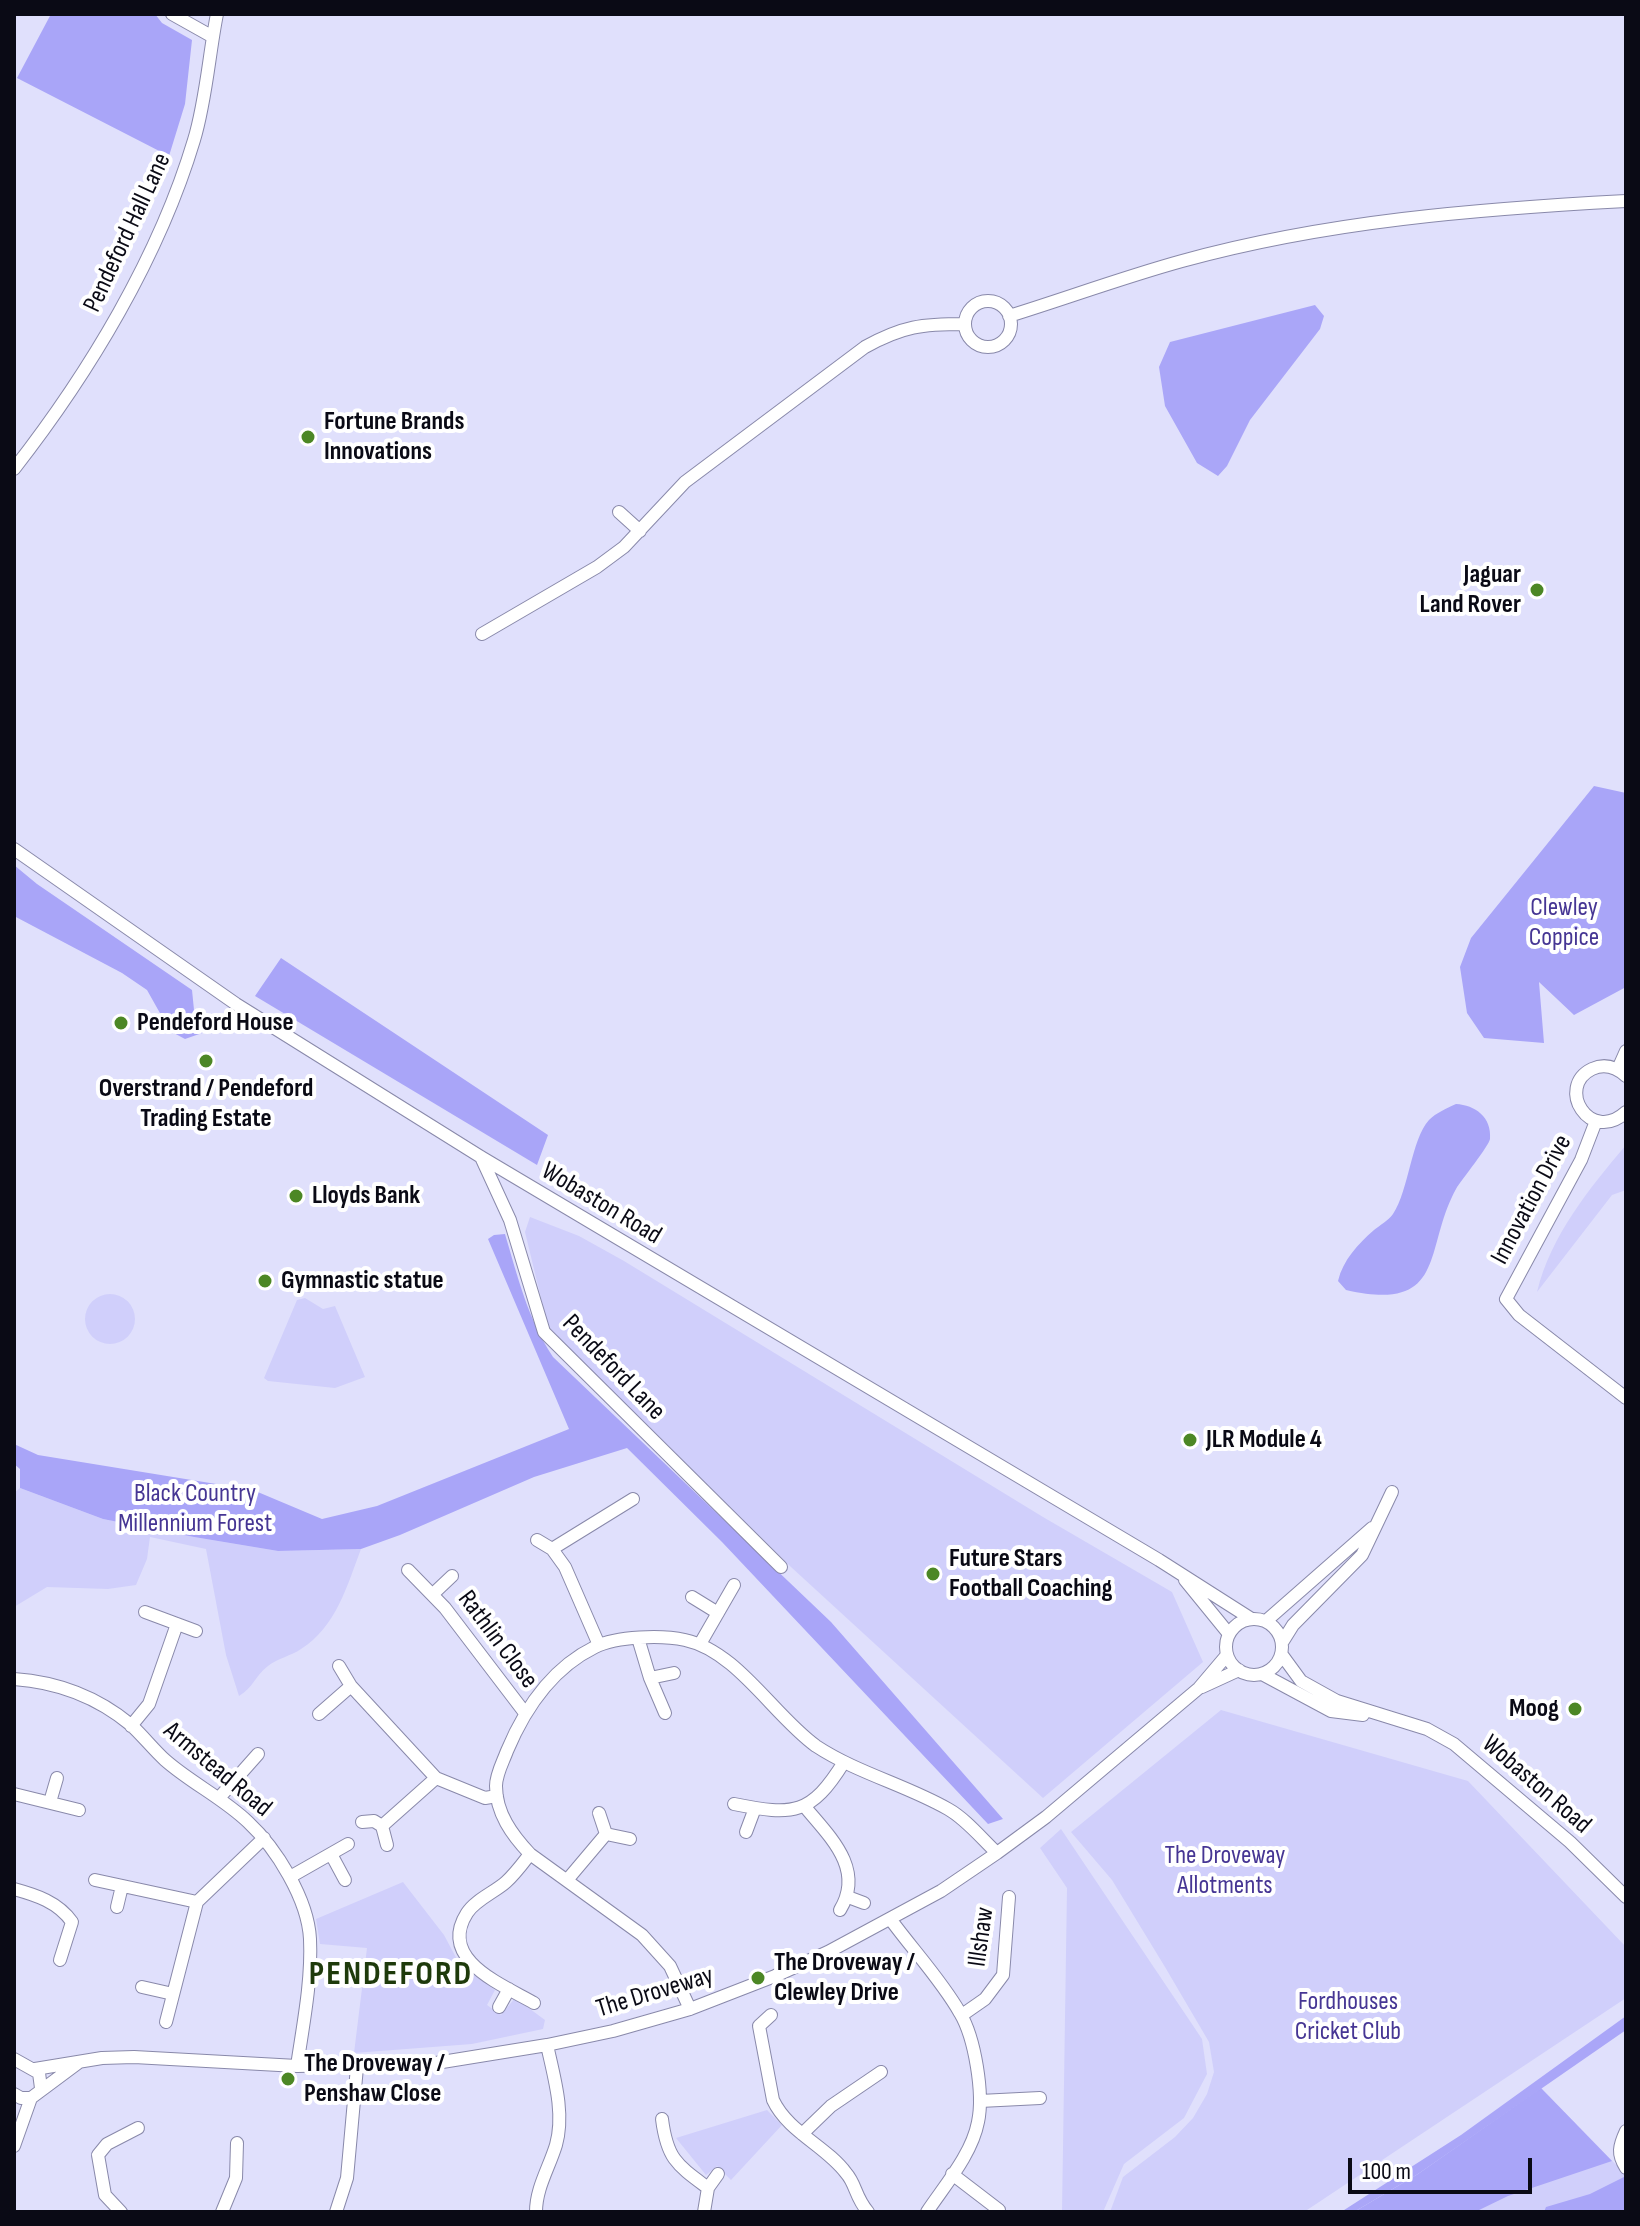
<!DOCTYPE html>
<style>
body{margin:0}
#map{position:relative;width:1640px;height:2226px;overflow:hidden;background:#e0e0fc;font-family:"Sofia Sans Condensed",sans-serif}
canvas{display:block}
.frame{position:absolute;inset:0;border:16px solid #0a0a15;pointer-events:none}
.scale{position:absolute;left:1348px;top:2158px;width:184px;height:36px;box-sizing:border-box;border:4px solid #0a0a15;border-top:0;padding-left:10px;font-size:24px;line-height:28px;white-space:nowrap;color:#0a0a15;-webkit-text-stroke:6px #fff;paint-order:stroke}
</style>
<div id="map">
<canvas width="1640" height="2226"></canvas>
<div class="frame"></div>
<div class="scale">100 m</div>
</div>
<script>
const ctx = document.querySelector('canvas').getContext('2d');
ctx.lineJoin = 'round';
function fillPath(path, color) { ctx.fillStyle = color; ctx.fill(path, 'evenodd'); }
function stroke(path, color, width, dash) { ctx.strokeStyle = color; ctx.lineWidth = width; ctx.lineCap = dash ? 'butt' : 'round'; ctx.setLineDash(dash || []); ctx.stroke(path); }
function write(font, color, halo, rows, align = 'center') {
  ctx.font = font + ' "Sofia Sans Condensed",sans-serif'; ctx.lineWidth = 8; ctx.setLineDash([]); ctx.textBaseline = 'middle'; ctx.strokeStyle = halo; ctx.fillStyle = color; for (const [text, x, y, turn = 0] of rows) {
    ctx.save(); ctx.translate(x, y); ctx.rotate((+turn || 0) * Math.PI / 180); ctx.textAlign = isNaN(turn) ? turn : align; if (halo) ctx.strokeText(text, 0, 0); ctx.fillText(text, 0, 0); ctx.restore();
  }
}
fillPath(new Path2D(`
 M 1626,1145 L 1626,1190 L 1612,1195 L 1537,1292 C 1551,1235 1589,1189 1626,1145 Z
 M 530,1217 L 579,1236 L 624,1261 L 1043,1517 L 1172,1592 L 1203,1662 L 1043,1798 L 791,1567 L 548,1327 L 525,1232 Z
 M85 1319a25 25 0 1 1 50 0a25 25 0 1 1-50 0Z
 M 305,1298 L 323,1309 L 335,1306 L 365,1377 L 335,1388 L 268,1381 L 264,1378 L 297,1300 Z
 M 20,1488 L 103,1519 L 194,1537 L 278,1551 L 361,1549 C 347,1586 336,1627 301,1649 C 291,1656 278,1658 268,1666 C 255,1676 253,1688 239,1696 L 226,1655 L 206,1549 L 150,1537 L 147,1559 L 136,1585 L 108,1589 L 47,1587 L 14,1607 L 14,1493 Z
 M 1221,1710 L 1468,1781 L 1626,1947 L 1626,1998 L 1304,2212 L 1110,2212 L 1123,2177 L 1175,2137 L 1193,2118 L 1207,2094 L 1214,2072 L 1209,2042 L 1165,1967 L 1112,1880 L 1071,1832 Z
 M 1061,1829 L 1202,2039 L 1207,2074 L 1184,2118 L 1124,2164 L 1103,2212 L 1062,2212 L 1067,1888 L 1040,1848 Z
 M 403,1882 L 444,1935 L 460,1965 L 495,1990 L 487,2005 L 501,2015 L 515,1998 L 545,2020 L 543,2029 L 472,2044 L 354,2053 L 367,1948 L 320,1944 L 316,1919 Z
 M 1541,2088 L 1626,2175 L 1626,2212 L 1354,2212 L 1418,2174 Z
 M 767,2110 L 782,2125 L 731,2180 L 717,2166 L 706,2175 L 676,2138 Z`), '#d0cffb');
fillPath(new Path2D(`
 M 51,14 L 155,14 L 162,23 L 192,40 L 185,104 L 169,156 L 17,78 Z
 M 1594,786 L 1626,793 L 1626,987 L 1574,1015 L 1539,982 L 1544,1043 L 1484,1038 L 1467,1013 L 1460,967 L 1471,938 Z
 M 14,865 L 37,884 L 192,990 L 194,1010 L 203,1016 L 207,1023 L 205,1032 L 185,1039 L 170,1031 L 147,990 L 122,973 L 14,916 Z
 M 281,958 L 548,1135 L 537,1165 L 255,996 Z
 M 505,1234 C 518,1278 528,1319 553,1357 L 831,1622 L 1003,1819 L 988,1824 L 722,1542 L 627,1448 L 534,1477 L 400,1535 L 361,1549 L 278,1551 L 194,1537 L 103,1519 L 20,1488 L 20,1469 L 14,1464 L 14,1444 L 38,1455 L 253,1490 L 322,1519 L 377,1506 L 569,1429 L 488,1239 L 494,1235 Z
 M 1541,2088 L 1612,2161 L 1508,2196 L 1475,2212 L 1354,2212 L 1418,2174 Z
 M 1626,2176 L 1626,2212 L 1544,2212 L 1546,2207 L 1590,2194 Z`), '#a9a5f8');
fillPath(new Path2D(`
 M 1315,305 L 1324,316 L 1320,329 L 1250,420 L 1227,466 L 1218,476 L 1197,463 L 1165,406 L 1159,367 L 1170,342 Z
 M 1456,1104 C 1475,1105 1492,1117 1490,1139 C 1489,1146 1462,1179 1456,1189 C 1423,1249 1448,1313 1346,1290 L 1338,1281 C 1343,1260 1358,1244 1374,1230 C 1380,1225 1388,1221 1393,1214 C 1409,1190 1411,1140 1429,1120 C 1436,1113 1447,1108 1456,1104 Z
 M 1626,2016 L 1626,2030 L 1418,2174 L 1354,2212 L 1341,2212 L 1461,2135 Z`), '#aaa6f8');
const minor = new Path2D(`
 M 172,14 L 213,37
 M965 324a23 23 0 1 1 46 0a23 23 0 1 1-46 0Z
 M 1009,316 C 1067,298 1124,277 1182,261 C 1327,221 1477,209 1626,201
 M 14,469 C 89,373 159,257 194,140 C 206,101 209,54 217,14
 M 619,512 L 640,531
 M 482,634 L 597,567 L 624,547 L 685,482 L 865,347 C 903,326 922,324 965,324
 M 14,849 L 236,1004 L 481,1157 L 1159,1560 L 1250,1618
 M 1618,1069 L 1626,1051
 M 1626,1076 C 1616,1067 1605,1063 1592,1069 C 1555,1087 1590,1145 1626,1112
 M 1596,1121 L 1581,1160 L 1506,1299 L 1519,1315 L 1626,1398
 M 481,1157 L 510,1220 L 544,1332 L 781,1567
 M 537,1540 L 552,1549
 M 408,1570 L 445,1608 L 525,1713
 M 1185,1580 L 1229,1634
 M 433,1594 L 452,1576
 M 692,1597 L 718,1613
 M 145,1612 L 196,1631
 M1226 1647a28 28 0 1 1 56 0a28 28 0 1 1-56 0Z
 M 1266,1621 L 1372,1528
 M 638,1638 L 650,1678 L 665,1713
 M 1283,1641 L 1293,1625 L 1362,1555 L 1392,1492
 M 700,1644 L 734,1585
 M 599,1645 L 565,1567 L 552,1549 L 633,1499
 M 1282,1655 L 1301,1681 L 1337,1701 L 1427,1729 L 1454,1744 L 1570,1842 L 1626,1897
 M 339,1666 L 351,1686 L 436,1778 L 485,1798 L 497,1796
 M 1262,1674 L 1331,1711 L 1363,1715
 M 650,1678 L 674,1673
 M 14,1679 C 58,1682 96,1696 131,1725 C 143,1736 153,1749 165,1760 C 191,1783 223,1798 248,1822 C 276,1848 308,1899 310,1939 C 312,1981 303,2025 297,2066
 M 1202,1687 L 1239,1670
 M 319,1714 L 351,1686
 M 131,1726 L 149,1704 L 177,1624
 M 14,1794 L 79,1810
 M 219,1798 L 258,1754
 M 50,1802 L 57,1778
 M 734,1804 C 794,1816 811,1815 844,1762
 M 805,1807 C 830,1837 865,1869 840,1910
 M 599,1813 L 606,1834 L 630,1839
 M 362,1822 L 374,1821 L 382,1826 L 387,1845
 M 382,1826 L 436,1778
 M 746,1832 L 755,1808
 M 331,1854 L 345,1880
 M 530,1854 C 523,1863 515,1874 506,1882 C 495,1892 475,1900 467,1913 C 437,1960 503,1985 534,2003
 M 290,1877 L 348,1844
 M 568,1879 L 606,1834
 M 95,1880 L 197,1902
 M 14,1889 C 36,1895 58,1902 72,1922 L 60,1960
 M 848,1897 L 864,1903
 M 117,1907 L 122,1886
 M 891,1920 C 913,1950 942,1981 960,2013 C 975,2038 984,2094 978,2122 C 972,2154 945,2185 927,2212
 M 142,1987 L 173,1994
 M 499,2007 L 509,1989
 M 690,2009 L 670,1966 L 642,1935 L 530,1854 C 512,1835 496,1813 496,1786 C 496,1774 503,1762 507,1751 C 525,1708 552,1668 595,1647 C 617,1636 662,1635 685,1640 C 737,1651 774,1716 816,1746 C 857,1773 906,1785 948,1809 C 966,1819 982,1839 997,1853
 M 771,2015 L 759,2026 L 773,2100 C 788,2132 826,2146 846,2173 C 856,2184 855,2197 868,2212
 M 962,2015 L 985,1999 L 1003,1975 L 1009,1897
 M 166,2022 L 197,1902 L 264,1838
 M 14,2059 L 39,2073 L 41,2088
 M 35,2069 L 102,2058 L 134,2057 L 297,2066 L 436,2063 L 547,2045 L 613,2031 L 690,2009 L 775,1976 L 828,1952 L 941,1891 L 997,1853 L 1046,1817 L 1199,1688 L 1227,1655
 M 14,2094 L 21,2098 L 31,2098 L 78,2063
 M 980,2101 L 1040,2098
 M 662,2119 C 667,2159 677,2165 708,2188 L 704,2212
 M 1626,2131 C 1619,2146 1617,2154 1626,2168
 M 802,2134 L 831,2106 L 881,2072
 M 14,2146 L 31,2098
 M 952,2174 L 999,2210
 M 708,2188 L 718,2174
 M 121,2212 L 105,2195 L 98,2155 L 107,2144 L 138,2128
 M 222,2212 L 236,2178 L 237,2143
 M 336,2212 L 347,2178 L 357,2067
 M 536,2212 C 536,2188 549,2168 556,2145 C 565,2113 554,2077 547,2045`);
stroke(minor, '#8989aa', 14);
stroke(minor, '#fff', 12);
for (const [x, y, r, color] of [
 [308,437,8,"#4c8725"],
 [1537,590,8,"#4c8725"],
 [121,1023,8,"#4c8725"],
 [206,1061,8,"#4c8725"],
 [296,1196,8,"#4c8725"],
 [265,1281,8,"#4c8725"],
 [1190,1440,8,"#4c8725"],
 [933,1574,8,"#4c8725"],
 [1575,1709,8,"#4c8725"],
 [758,1978,8,"#4c8725"],
 [288,2079,8,"#4c8725"]
]) { const dot = new Path2D(); dot.arc(x, y, r, 0, 2 * Math.PI); ctx.fillStyle = color; ctx.fill(dot); stroke(dot, '#fff', 3); }
write('26px', '#0a0a15', '#fff', [
 ["Pendeford Hall Lane",128,233,-65],
 ["Innovation Drive",1532,1200,-62],
 ["Wobaston Road",601,1204,31],
 ["Pendeford Lane",613,1368,46],
 ["Rathlin Close",497,1640,53],
 ["Armstead Road",217,1770,40],
 ["Wobaston Road",1536,1785,41],
 ["Illshaw",982,1937,-82],
 ["The Droveway",655,1993,-17]
]);
write('bold 26px', '#0a0a15', '#fff', [
 ["Fortune Brands",324,422],
 ["Innovations",324,452],
 ["Jaguar",1521,575,"right"],
 ["Land Rover",1521,605,"right"],
 ["Pendeford House",137,1023],
 ["Overstrand / Pendeford",206,1089,"center"],
 ["Trading Estate",206,1119,"center"],
 ["Lloyds Bank",312,1196],
 ["Gymnastic statue",281,1281],
 ["JLR Module 4",1206,1440],
 ["Future Stars",949,1559],
 ["Football Coaching",949,1589],
 ["Moog",1559,1709,"right"],
 ["The Droveway /",774,1963],
 ["Clewley Drive",774,1993],
 ["The Droveway /",304,2064],
 ["Penshaw Close",304,2094]
], 'left');
write('26px', '#463694', '#fff', [
 ["Clewley",1564,908],
 ["Coppice",1564,938],
 ["Black Country",195,1494],
 ["Millennium Forest",195,1524],
 ["The Droveway",1225,1856],
 ["Allotments",1225,1886],
 ["Fordhouses",1348,2002],
 ["Cricket Club",1348,2032]
]);
ctx.letterSpacing = '2px';
write('bold 34px', '#1e3a0b', '#fff', [
 ["PENDEFORD",391,1975]
]);
ctx.letterSpacing = '0px';
</script>
